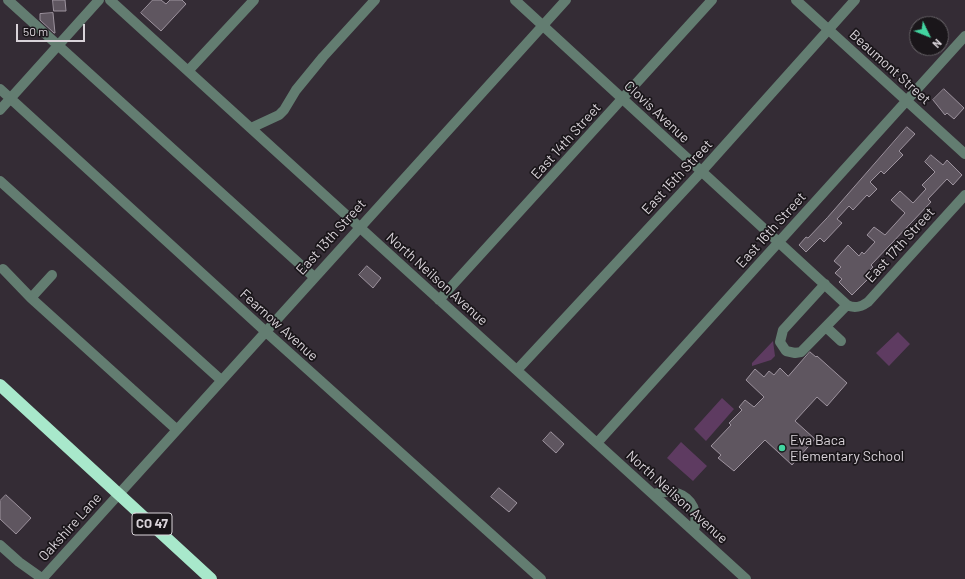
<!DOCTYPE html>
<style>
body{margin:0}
#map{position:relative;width:965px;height:579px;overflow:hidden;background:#342c35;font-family:Barlow,sans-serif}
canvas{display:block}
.north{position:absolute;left:909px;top:16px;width:40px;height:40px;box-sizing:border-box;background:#1a161a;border:1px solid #666266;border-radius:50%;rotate:133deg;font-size:11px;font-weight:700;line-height:16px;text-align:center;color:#d9d3d9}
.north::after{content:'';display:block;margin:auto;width:14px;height:18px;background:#42d4a0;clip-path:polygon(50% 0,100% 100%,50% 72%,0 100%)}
.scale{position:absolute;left:16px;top:24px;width:69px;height:18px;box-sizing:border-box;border:2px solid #d9d3d9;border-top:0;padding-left:5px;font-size:12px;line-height:14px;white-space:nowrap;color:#d9d3d9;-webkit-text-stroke:3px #1a161a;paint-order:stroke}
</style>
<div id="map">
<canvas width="965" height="579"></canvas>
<div class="north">N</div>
<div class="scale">50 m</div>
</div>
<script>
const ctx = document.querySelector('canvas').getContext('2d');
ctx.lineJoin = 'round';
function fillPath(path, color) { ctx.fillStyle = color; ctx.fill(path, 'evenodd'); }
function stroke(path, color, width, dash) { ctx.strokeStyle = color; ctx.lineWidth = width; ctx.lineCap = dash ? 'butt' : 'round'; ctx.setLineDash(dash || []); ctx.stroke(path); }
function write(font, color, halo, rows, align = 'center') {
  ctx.font = font + ' Barlow,sans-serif'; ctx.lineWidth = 3.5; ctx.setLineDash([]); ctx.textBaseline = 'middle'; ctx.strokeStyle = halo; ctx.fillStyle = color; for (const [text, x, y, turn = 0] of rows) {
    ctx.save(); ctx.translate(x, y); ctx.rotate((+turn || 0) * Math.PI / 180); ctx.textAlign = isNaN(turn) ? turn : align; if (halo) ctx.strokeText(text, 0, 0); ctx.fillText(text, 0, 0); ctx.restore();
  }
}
fillPath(new Path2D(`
 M 898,332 L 910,344 L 889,366 L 876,353 Z
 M 773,341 L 775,356 L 771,360 L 752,366 L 752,363 Z
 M 722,398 L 734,409 L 706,441 L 694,429 Z
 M 681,442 L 707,466 L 693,481 L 667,458 Z`), '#5e3b61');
const building = new Path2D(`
 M 53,0 L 65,0 L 66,11 L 54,11 Z
 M 153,0 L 161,0 L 166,4 L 170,0 L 182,0 L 186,4 L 161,31 L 141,13 Z
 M 53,13 L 55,33 L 54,33 L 40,20 L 40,14 Z
 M 944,89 L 964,108 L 954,119 L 947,113 L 945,115 L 933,100 Z
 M 907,127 L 915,134 L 899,151 L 903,155 L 884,174 L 881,171 L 870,182 L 877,189 L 869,197 L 867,195 L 853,210 L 849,206 L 837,219 L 842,223 L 824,242 L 820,238 L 806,252 L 799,245 L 806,237 L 808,238 L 827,218 Z
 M 931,155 L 943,165 L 947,160 L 962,175 L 953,185 L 947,179 L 928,199 L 931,202 L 871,265 L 873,267 L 868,272 L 872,275 L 852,295 L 839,282 L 842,279 L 835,273 L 841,267 L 834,261 L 848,245 L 859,256 L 862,252 L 864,254 L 875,242 L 867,235 L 874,227 L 885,235 L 905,213 L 891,200 L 900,191 L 913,203 L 926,189 L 922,185 L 935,172 L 925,162 Z
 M 367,266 L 381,278 L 373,288 L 359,275 Z
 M 810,352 L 816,357 L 817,356 L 847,383 L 827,406 L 817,397 L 795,421 L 815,439 L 792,465 L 765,440 L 734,471 L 718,458 L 721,455 L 711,446 L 731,425 L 729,423 L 742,410 L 739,407 L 745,400 L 754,407 L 764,397 L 746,380 L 755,369 L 764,377 L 769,371 L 774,375 L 780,368 L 788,376 Z
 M 551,432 L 564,444 L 556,453 L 543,441 Z
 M 499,488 L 517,503 L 509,512 L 491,497 Z
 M 6,495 L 31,518 L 16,534 L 0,519 L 0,501 Z`);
fillPath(building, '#5f5660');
stroke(building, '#9d939e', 1);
stroke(new Path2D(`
 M 8,0 L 314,277
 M 110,0 L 746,579
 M 515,0 L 847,305 C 855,309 861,307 868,302 L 965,195
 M 796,0 L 965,154
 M 188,71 L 254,0
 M 0,89 L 265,331 L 541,579
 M 0,110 L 99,0
 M 251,128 L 279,115 L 284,110 L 296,90 L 323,57 L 375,0
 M 0,181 L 221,380
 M 3,269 L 31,298 L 176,429
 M 825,284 L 783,330 L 780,342 L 786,351 L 795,353 L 801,352 L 847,305
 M 31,298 L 52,275
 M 439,300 L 712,0
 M 826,327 L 841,341
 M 517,370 L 701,172 L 855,0
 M 597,443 L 965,36
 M 653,494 C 681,487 701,500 694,531
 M 0,545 L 19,562 L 43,579
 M 42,579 L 566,0`), '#637d71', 10);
stroke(new Path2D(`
 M 0,385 L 211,579`), '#a8e8cb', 12);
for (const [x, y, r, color] of [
 [782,448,4,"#42d4a0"]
]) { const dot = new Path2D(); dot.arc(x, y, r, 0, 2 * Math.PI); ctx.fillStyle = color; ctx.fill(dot); stroke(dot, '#1a161a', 1.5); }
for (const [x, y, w] of [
 [152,524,40]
]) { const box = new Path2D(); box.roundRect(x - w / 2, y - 11, w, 22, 3); ctx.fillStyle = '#1a161a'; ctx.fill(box); stroke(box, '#d9d3d9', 1); }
write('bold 13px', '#d9d3d9', null, [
 ["CO 47",152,524]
]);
write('14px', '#d9d3d9', '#1a161a', [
 ["Beaumont Street",890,67,42],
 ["Clovis Avenue",657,112,43],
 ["East 14th Street",566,141,-48],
 ["East 15th Street",677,177,-47],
 ["East 16th Street",771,230,-48],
 ["East 13th Street",331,237,-48],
 ["East 17th Street",900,245,-48],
 ["North Neilson Avenue",437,279,42],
 ["Fearnow Avenue",279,325,42],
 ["North Neilson Avenue",677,497,42],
 ["Oakshire Lane",70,527,-48]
]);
write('14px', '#d9d3d9', '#1a161a', [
 ["Eva Baca",790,440],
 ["Elementary School",790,456]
], 'left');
</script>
